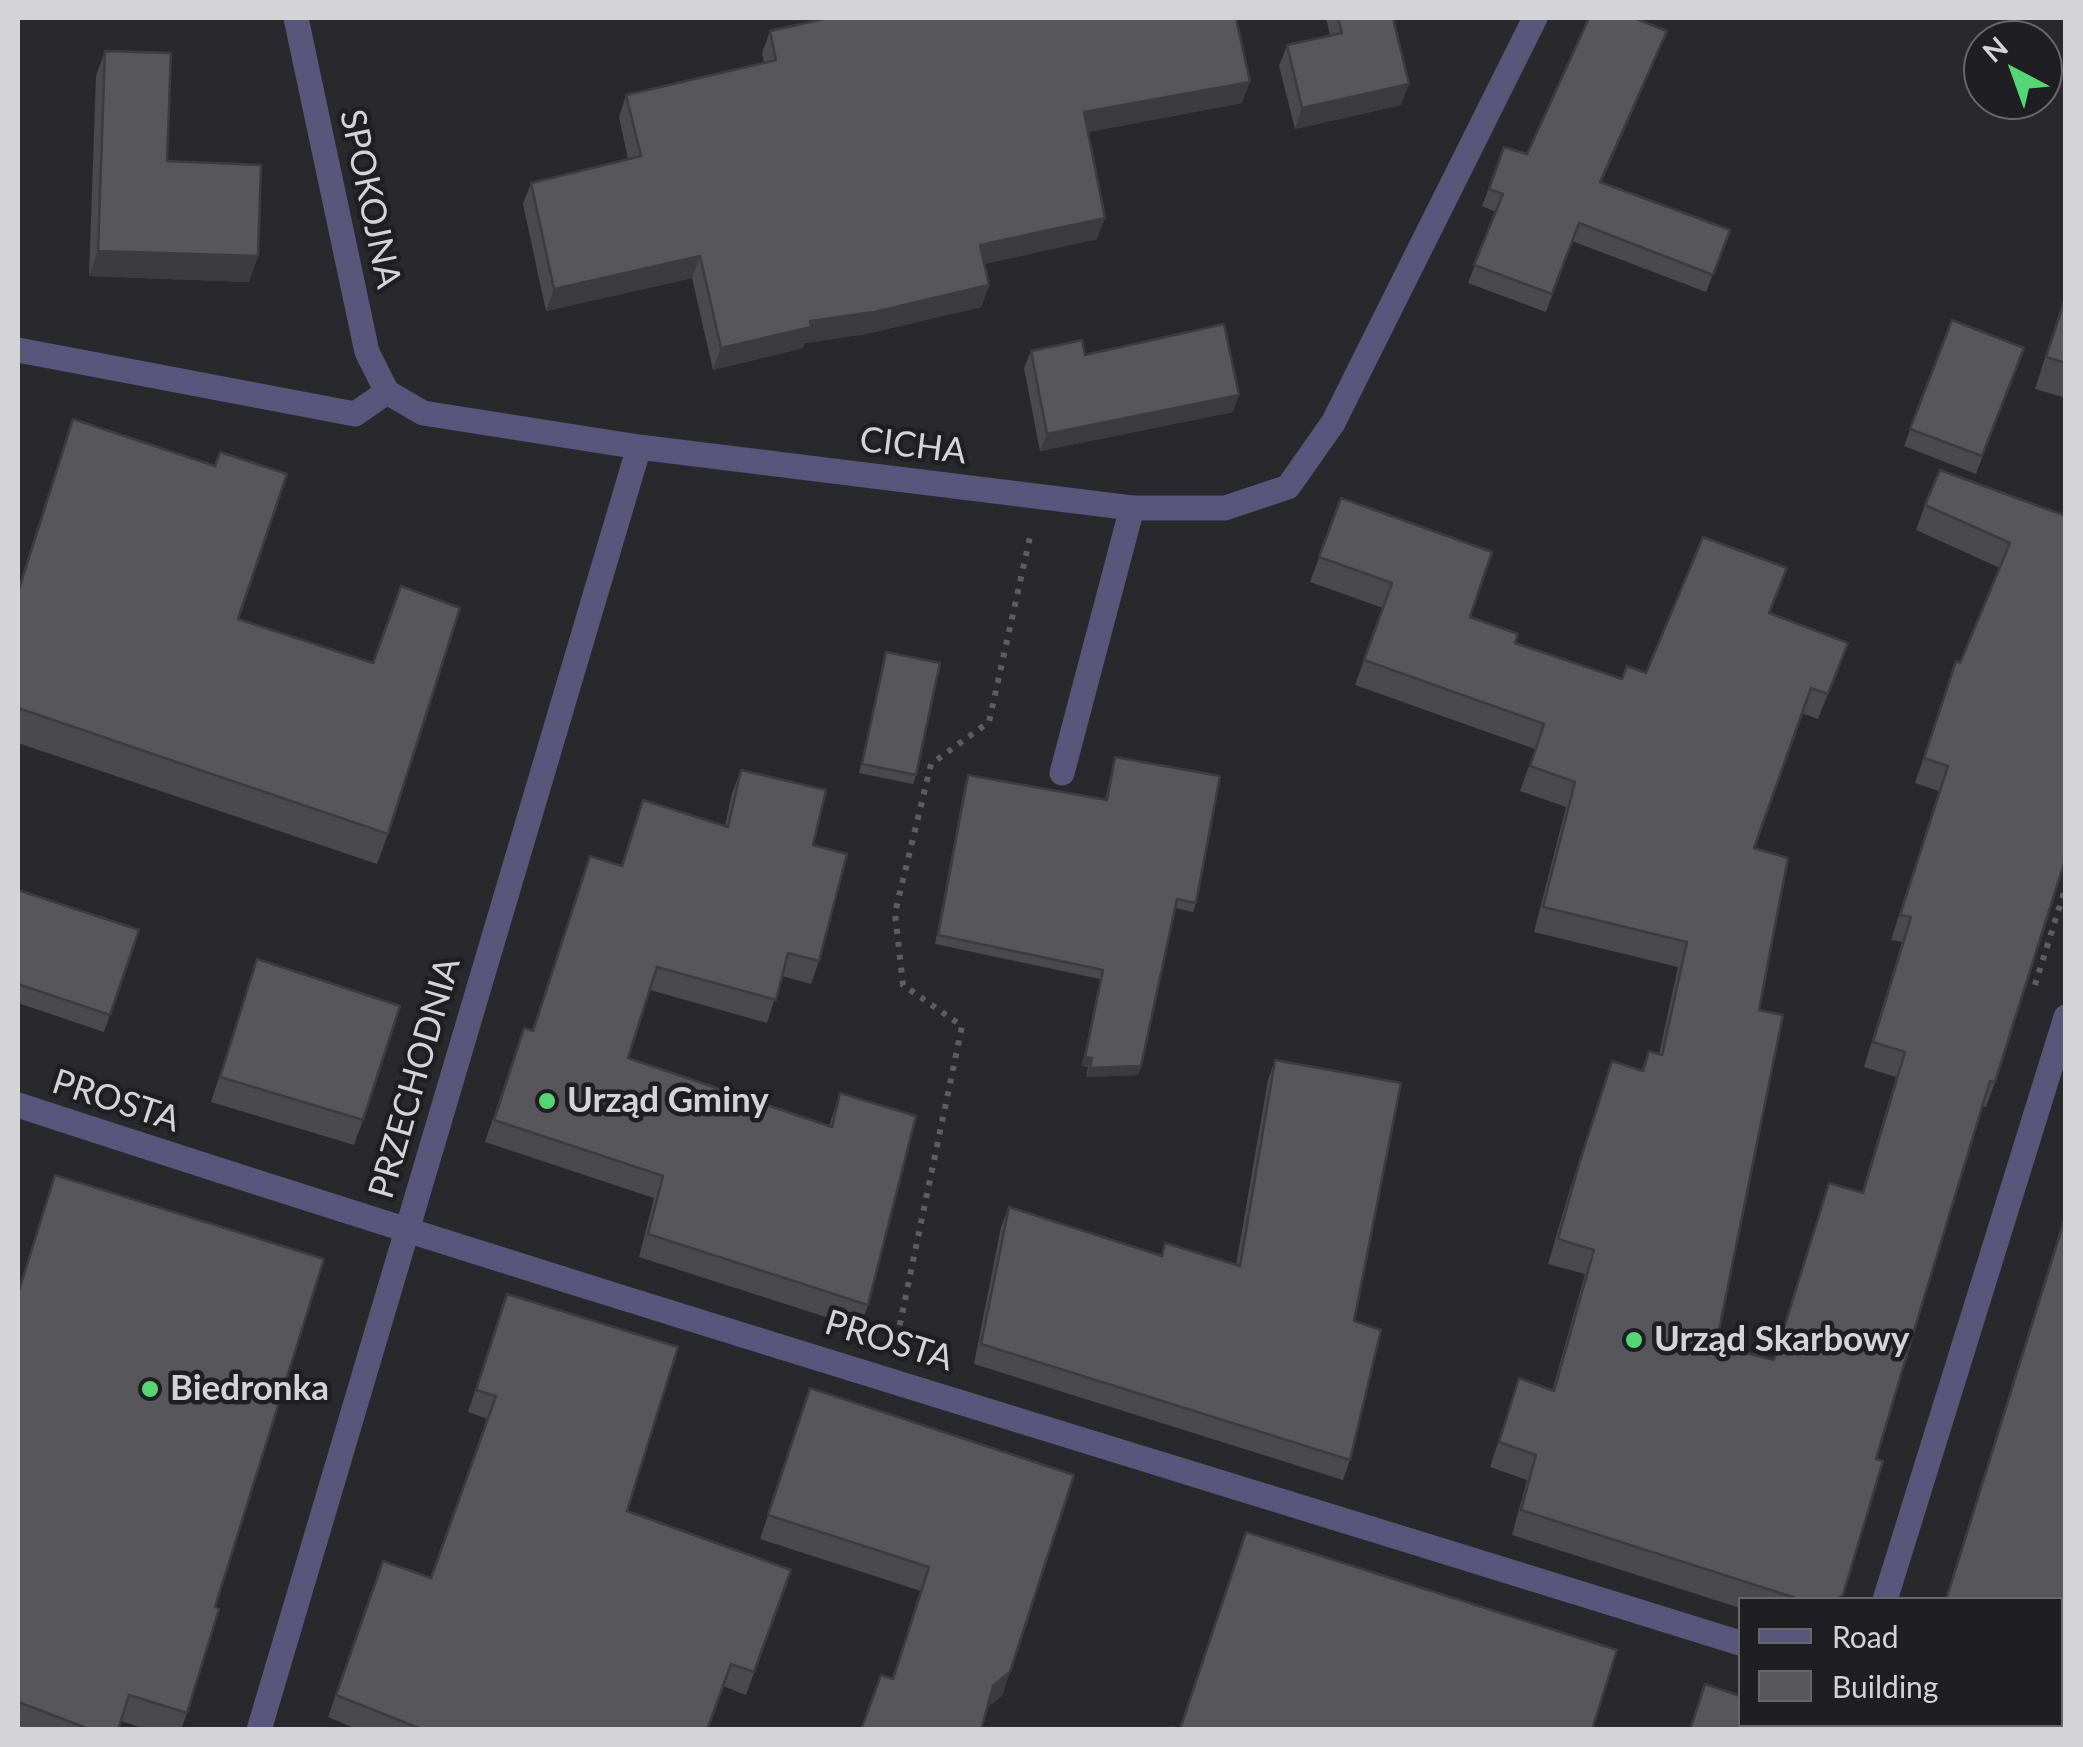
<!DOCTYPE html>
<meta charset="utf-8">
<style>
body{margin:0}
#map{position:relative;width:2083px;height:1747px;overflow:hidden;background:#29292d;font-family:Lato,sans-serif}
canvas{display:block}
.frame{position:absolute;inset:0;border:20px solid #d4d4d6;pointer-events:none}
.legend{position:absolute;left:1738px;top:1597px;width:325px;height:130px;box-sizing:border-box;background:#1f1f23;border:2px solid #67676b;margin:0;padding:12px 18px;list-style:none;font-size:30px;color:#d4d4d6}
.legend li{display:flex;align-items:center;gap:20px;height:50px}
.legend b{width:50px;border:2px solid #67676b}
.north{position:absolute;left:1963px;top:20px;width:100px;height:100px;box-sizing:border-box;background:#1f1f23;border:2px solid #67676b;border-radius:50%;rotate:319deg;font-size:28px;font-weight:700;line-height:40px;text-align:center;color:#d4d4d6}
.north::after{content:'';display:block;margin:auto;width:35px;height:45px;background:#53d673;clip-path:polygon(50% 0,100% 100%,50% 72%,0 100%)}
</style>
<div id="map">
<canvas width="2083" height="1747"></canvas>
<div class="frame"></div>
<ul class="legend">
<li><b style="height:12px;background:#59557b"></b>Road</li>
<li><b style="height:28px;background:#56565b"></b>Building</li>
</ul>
<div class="north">N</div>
</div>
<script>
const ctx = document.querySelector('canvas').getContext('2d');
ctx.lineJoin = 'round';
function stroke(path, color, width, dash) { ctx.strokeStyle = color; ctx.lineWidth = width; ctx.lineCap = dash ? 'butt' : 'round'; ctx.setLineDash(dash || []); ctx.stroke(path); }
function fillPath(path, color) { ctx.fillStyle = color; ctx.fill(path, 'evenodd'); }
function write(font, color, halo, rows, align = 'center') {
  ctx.font = font + ' Lato,sans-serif'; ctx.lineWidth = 9; ctx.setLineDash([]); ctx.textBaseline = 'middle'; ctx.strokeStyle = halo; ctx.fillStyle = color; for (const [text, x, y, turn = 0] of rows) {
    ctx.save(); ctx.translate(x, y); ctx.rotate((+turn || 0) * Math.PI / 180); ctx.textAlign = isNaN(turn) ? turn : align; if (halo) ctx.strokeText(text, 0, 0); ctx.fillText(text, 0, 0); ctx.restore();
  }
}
stroke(new Path2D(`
 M 2035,985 L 2066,886
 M 897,1338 L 962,1026 L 903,985 L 895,913 L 931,764 L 989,722 L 1030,537
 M 2060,1720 L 2066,1721`), '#5e5e61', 6, [5, 8]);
stroke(new Path2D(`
 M 1062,773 L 1132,508`), '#59557b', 25);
stroke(new Path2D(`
 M 296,18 L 367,352 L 387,392
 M 18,350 L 355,414 L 387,392 L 423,413 L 639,447 L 1132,508 L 1225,508 L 1288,487 L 1333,423 L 1535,18
 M 18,1105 C 590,1292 1166,1464 1740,1643
 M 1885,1600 L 2066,1017
 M 1987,1724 L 2001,1730
 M 259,1730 L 639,447
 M 1844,1730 L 1845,1724`), '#59557b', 25);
fillPath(new Path2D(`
 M 1326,18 L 1393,18 L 1401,105 L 1295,129 L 1279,66 L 1287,45 L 1330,35 Z
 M 770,31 L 1242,103 L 1088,132 L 1097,239 L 984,264 L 989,285 L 981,307 L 866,334 L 805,343 L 803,348 L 713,370 L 692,278 L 546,311 L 523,204 L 531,183 L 628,159 L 619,117 L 626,95 L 764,63 L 762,53 Z
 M 1667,31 L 1601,183 L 1730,230 L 1706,292 L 1572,241 L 1546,312 L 1468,283 L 1496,212 L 1482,206 L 1504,147 L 1527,154 Z
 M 105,51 L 167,161 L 258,256 L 249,282 L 89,276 L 96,76 Z
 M 2066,292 L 2066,398 L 2035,389 Z
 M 1952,320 L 2024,348 L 1976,474 L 1904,446 Z
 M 1031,351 L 1085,355 L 1233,412 L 1040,451 L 1024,368 Z
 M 73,419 L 238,619 L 388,834 L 377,864 L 18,743 L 18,588 Z
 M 1341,498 L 1470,617 L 1515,643 L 1622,679 L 1646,673 L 1770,614 L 1848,643 L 1818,719 L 1802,713 L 1754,848 L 1759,1010 L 1716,1345 L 1773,1360 L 1829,1183 L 1862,1192 L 1896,1077 L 1864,1067 L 1902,942 L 1891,940 L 1939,791 L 1915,783 L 1956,661 L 1960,663 L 2000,568 L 1916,530 L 1925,505 L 2066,516 L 1995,1082 L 1986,1107 L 1983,1106 L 1876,1459 L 1841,1600 L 1740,1600 L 1740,1608 L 1512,1535 L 1527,1480 L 1490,1467 L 1519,1378 L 1552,1391 L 1585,1274 L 1548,1264 L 1570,1189 L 1612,1061 L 1641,1071 L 1649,1051 L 1659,1054 L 1678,967 L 1534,932 L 1566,807 L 1520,791 L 1535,749 L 1355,685 L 1383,608 L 1310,582 Z
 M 886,652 L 916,775 L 913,784 L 859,773 Z
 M 1115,757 L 1196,903 L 1193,912 L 1175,908 L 1141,1066 L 1138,1075 L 1086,1077 L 1088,1067 L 1082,1066 L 1100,979 L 935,944 L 965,784 L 968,775 L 1105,800 Z
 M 741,770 L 813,845 L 819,961 L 811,984 L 782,976 L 767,1023 L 650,990 L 628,1058 L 829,1126 L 840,1093 L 868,1305 L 860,1328 L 639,1257 L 654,1198 L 485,1142 L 516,1050 L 532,1031 L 590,856 L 621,866 L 643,800 L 725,826 L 732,793 Z
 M 18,890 L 139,930 L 104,1032 L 18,1003 Z
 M 257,959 L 363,1120 L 354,1145 L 211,1102 Z
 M 1275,1060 L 1354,1321 L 1350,1460 L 1343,1480 L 974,1364 L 1001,1227 L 1009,1207 L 1161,1255 L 1165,1243 L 1236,1265 L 1268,1080 Z
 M 55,1175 L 215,1607 L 187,1713 L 181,1730 L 149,1730 L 121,1721 L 118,1730 L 18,1730 L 18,1290 Z
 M 2066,1211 L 2066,1709 L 2060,1707 L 2060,1600 L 1945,1600 Z
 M 507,1294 L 627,1511 L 791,1570 L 746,1695 L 723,1686 L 707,1730 L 359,1730 L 328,1717 L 383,1561 L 431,1578 L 488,1419 L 468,1412 Z
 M 810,1388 L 1074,1475 L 1002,1696 L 987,1707 L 892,1679 L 921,1591 L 760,1539 Z`), '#4a4a4e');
fillPath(new Path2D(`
 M 1667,31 L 1660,49 L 1594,200 L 1600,182 Z
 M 1250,82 L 1242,103 L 1076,134 L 1084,112 Z
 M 1409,84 L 1401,105 L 1295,129 L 1302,108 Z
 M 1105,218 L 1097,239 L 972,266 L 980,245 Z
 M 98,251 L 258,256 L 249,282 L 89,276 Z
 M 700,256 L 692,278 L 546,311 L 554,289 Z
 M 989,285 L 981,307 L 866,334 L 805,343 L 803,348 L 713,370 L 721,348 L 810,321 Z
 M 1239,395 L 1233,412 L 1040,451 L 1047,434 Z
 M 1085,1057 L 1092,1058 L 1088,1067 L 1082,1066 Z
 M 1141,1066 L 1138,1075 L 1086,1077 L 1090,1068 Z
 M 1010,1672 L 1002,1696 L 984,1710 L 993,1686 Z`), '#3c3c40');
const building = new Path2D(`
 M 828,18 L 1236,18 L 1250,82 L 1084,112 L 1105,218 L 980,245 L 989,285 L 874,312 L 810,321 L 811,327 L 721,348 L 700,256 L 554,289 L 531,183 L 641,156 L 626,95 L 776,60 L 770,31 Z
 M 1338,18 L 1393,18 L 1409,84 L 1302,108 L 1287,45 L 1342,33 Z
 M 1589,18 L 1634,18 L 1667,31 L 1600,182 L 1730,230 L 1713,275 L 1579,223 L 1552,294 L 1474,265 L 1503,194 L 1489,189 L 1504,147 L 1527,154 Z
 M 105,51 L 171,53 L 167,161 L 261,165 L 258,256 L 98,251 Z
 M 2066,296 L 2066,363 L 2046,357 Z
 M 1952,320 L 2024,348 L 1982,456 L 1910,429 Z
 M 1224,324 L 1239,395 L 1047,434 L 1031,351 L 1082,340 L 1085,355 Z
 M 73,419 L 215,466 L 220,452 L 287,474 L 238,619 L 373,663 L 401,586 L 460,608 L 388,834 L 18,708 L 18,592 Z
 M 1940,470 L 2066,516 L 2066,857 L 1995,1082 L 1990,1081 L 1917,1321 L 1876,1459 L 1883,1461 L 1843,1595 L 1835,1600 L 1802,1600 L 1521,1510 L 1536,1455 L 1499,1442 L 1519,1378 L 1554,1391 L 1594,1250 L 1558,1239 L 1579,1164 L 1612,1061 L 1643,1071 L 1649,1051 L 1662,1055 L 1687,942 L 1543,907 L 1575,782 L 1530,766 L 1544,724 L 1364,660 L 1392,583 L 1319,557 L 1341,498 L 1492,552 L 1470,617 L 1518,634 L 1515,643 L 1622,679 L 1627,666 L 1646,673 L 1703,537 L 1787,568 L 1769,613 L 1848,643 L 1828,694 L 1811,688 L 1754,848 L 1788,858 L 1759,1010 L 1783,1015 L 1716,1345 L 1774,1360 L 1829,1183 L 1863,1193 L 1905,1052 L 1873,1042 L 1911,917 L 1900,915 L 1948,766 L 1924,758 L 1956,661 L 1960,663 L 2010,543 L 1925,505 Z
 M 886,652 L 940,663 L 916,775 L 862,764 Z
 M 1115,757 L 1220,776 L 1196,903 L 1177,899 L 1141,1066 L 1090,1068 L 1092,1058 L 1085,1057 L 1103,970 L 938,935 L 968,775 L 1107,800 Z
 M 741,770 L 826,790 L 813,845 L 847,854 L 819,961 L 788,953 L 776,1000 L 657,967 L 628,1058 L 832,1127 L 840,1093 L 916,1116 L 868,1305 L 648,1234 L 663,1176 L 494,1120 L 524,1028 L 533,1031 L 590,856 L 622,866 L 643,800 L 728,827 Z
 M 18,890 L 139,930 L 110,1015 L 18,984 Z
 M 257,959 L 400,1006 L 363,1120 L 220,1077 Z
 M 1275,1060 L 1401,1083 L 1354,1321 L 1381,1330 L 1350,1460 L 981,1344 L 1009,1207 L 1162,1256 L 1165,1243 L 1240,1266 Z
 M 55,1175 L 324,1259 L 215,1607 L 219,1609 L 187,1713 L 129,1695 L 118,1730 L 92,1730 L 18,1702 L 18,1294 Z
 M 2066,1215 L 2065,1560 L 2066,1683 L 2060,1682 L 2060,1600 L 1946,1600 Z
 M 507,1294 L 678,1347 L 627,1511 L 791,1570 L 754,1672 L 731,1664 L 707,1730 L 424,1730 L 336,1695 L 383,1561 L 431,1578 L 496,1396 L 476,1390 Z
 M 810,1388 L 1074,1475 L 1010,1672 L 993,1686 L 981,1730 L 861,1730 L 881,1675 L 893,1679 L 929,1567 L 768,1515 Z
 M 1246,1532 L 1617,1650 L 1592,1730 L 1170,1730 L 1171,1727 L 1180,1729 Z
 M 1705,1684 L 1740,1696 L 1740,1724 L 1803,1724 L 1801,1730 L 1690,1730 Z`);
fillPath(building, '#56565b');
stroke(building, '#3c3c40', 2.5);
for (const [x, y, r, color] of [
 [547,1101,10,"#53d673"],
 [1634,1340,10,"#53d673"],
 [150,1389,10,"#53d673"]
]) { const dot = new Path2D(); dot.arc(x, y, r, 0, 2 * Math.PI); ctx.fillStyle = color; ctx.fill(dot); stroke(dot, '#1f1f23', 4); }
write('35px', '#d4d4d6', '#1f1f23', [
 ["SPOKOJNA",370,199,78],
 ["CICHA",913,446,7],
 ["PRZECHODNIA",415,1078,-74],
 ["PROSTA",116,1101,18],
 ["PROSTA",889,1341,17]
]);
write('bold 35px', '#d4d4d6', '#1f1f23', [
 ["Urząd Gminy",567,1101],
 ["Urząd Skarbowy",1654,1340],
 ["Biedronka",170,1389]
], 'left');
</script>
